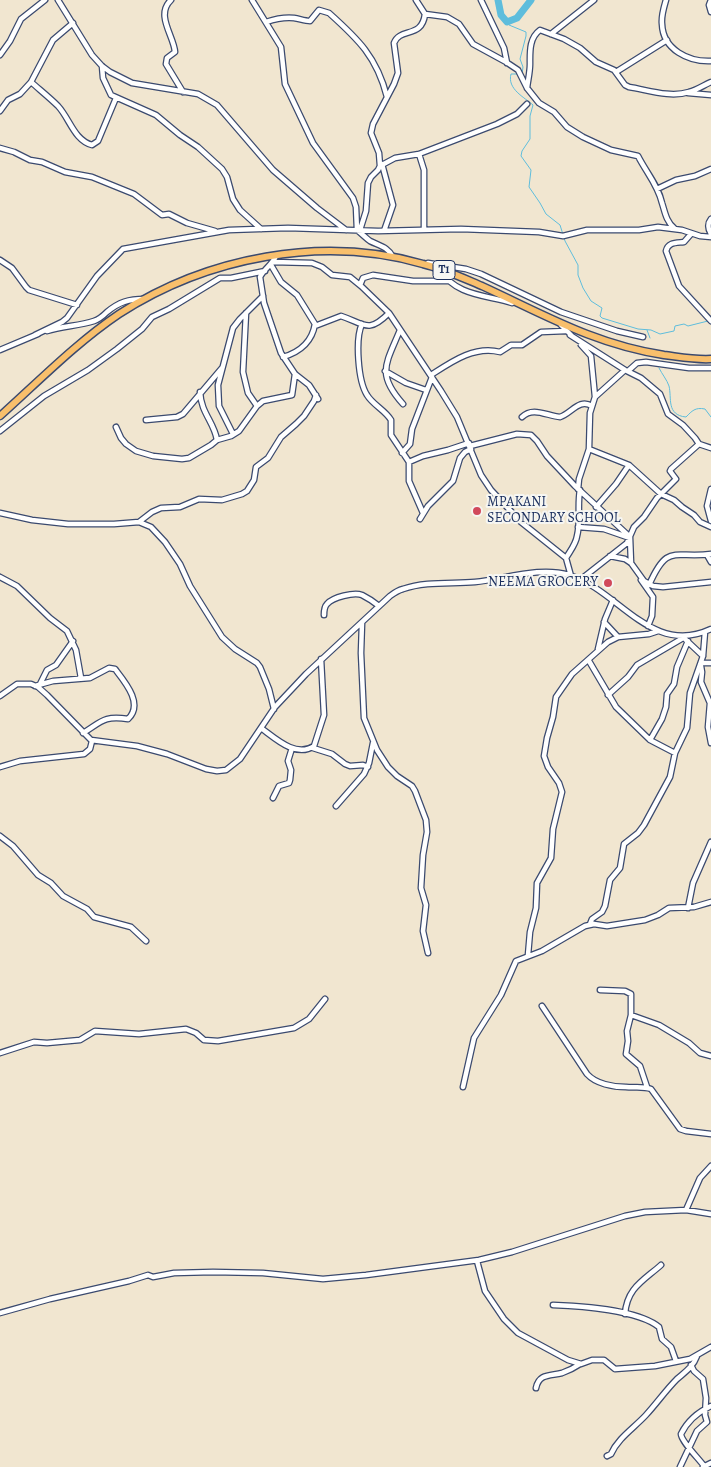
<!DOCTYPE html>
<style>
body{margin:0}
canvas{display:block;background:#f1e6d0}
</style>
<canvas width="711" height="1467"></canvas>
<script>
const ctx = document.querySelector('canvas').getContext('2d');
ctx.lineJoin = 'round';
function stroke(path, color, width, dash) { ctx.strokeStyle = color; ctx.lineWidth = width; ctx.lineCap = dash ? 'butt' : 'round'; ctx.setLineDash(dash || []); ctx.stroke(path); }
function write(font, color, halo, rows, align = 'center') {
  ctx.font = font + ' Alegreya,serif'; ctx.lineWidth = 4; ctx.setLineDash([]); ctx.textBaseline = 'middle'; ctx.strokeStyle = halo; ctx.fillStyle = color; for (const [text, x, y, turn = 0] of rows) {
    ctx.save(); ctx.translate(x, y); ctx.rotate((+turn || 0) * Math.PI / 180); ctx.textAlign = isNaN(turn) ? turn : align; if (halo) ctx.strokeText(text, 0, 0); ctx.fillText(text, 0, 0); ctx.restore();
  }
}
stroke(new Path2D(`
 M 507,22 L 509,25 L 526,32 L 526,36 L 520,59 L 523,67 L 522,74
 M 518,74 L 511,74 C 507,89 524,97 533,105 L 530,116 L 530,139 L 522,151 L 521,156 L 531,170 L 529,187 L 540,203 L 546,214 L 560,225 L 565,241 L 578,265 L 578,275 L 583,288 L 591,301 L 602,308 L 600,316 L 602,318 L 638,329 L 651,330 L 660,334 L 674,331 L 675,326 L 684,324 L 688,326 L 708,321
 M 647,330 L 650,338
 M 659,368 C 662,374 667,380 669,386 C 672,398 666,415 686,417 C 692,411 695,407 705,409 L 711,417`), '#5ebddc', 1);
stroke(new Path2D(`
 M 498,0 L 501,15 L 507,22 L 517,18 L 531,0`), '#5ebddc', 7);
const minor = new Path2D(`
 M 58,0 L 92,55 L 102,66 L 110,72 L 132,83 L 198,94 L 217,105 L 273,170 L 317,208 L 346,230
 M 171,0 C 155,15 174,36 175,52 L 167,58 L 166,64 L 183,92
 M 252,0 L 281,47 L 285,84 L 313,143 L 353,198 L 356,207 L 357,230 C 362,234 366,238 370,241 C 380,246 388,247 393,257
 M 481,0 L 504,48 L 507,63
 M 666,0 C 664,7 661,16 662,24 C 663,50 689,62 711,61
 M 711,0 L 709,5 L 711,12
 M 425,14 L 447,17 L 459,24 L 473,44 L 506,62 L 518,70 L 527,88 L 539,103 L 554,112 L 567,127 L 583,137 L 611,150 L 638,156 C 646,172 658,185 662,203 C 665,212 666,221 674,228
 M 266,22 C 275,19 285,17 294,18 C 300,19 305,21 310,21 L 319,10 L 329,13 C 358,39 377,57 387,97
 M 551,34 L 594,0
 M 0,55 L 10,41 L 21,19 L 45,0
 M 102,66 L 103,78 L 111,95 L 156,115 L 180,135 L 198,147 L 222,169 L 227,177 L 233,199 L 240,210 L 261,229
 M 616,72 L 667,40
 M 31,82 C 40,90 50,98 58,106 C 70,119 74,140 92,145 L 98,141 L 116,98
 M 527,88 C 528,80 530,72 530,64 C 530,52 529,38 540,30 L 564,39 L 580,48 L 596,62 L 614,70 L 625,85 L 629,87 C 648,90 670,98 689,92 C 697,90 704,85 711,82
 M 688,93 L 711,95
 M 0,111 L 8,100 L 20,94 L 31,82 L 53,40 L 73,23
 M 0,148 L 14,152 L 30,160 L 42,162 L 65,172 L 92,177 L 134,194 L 162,215 L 169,214 L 187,223 L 215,231
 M 419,154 L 424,170 L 424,230
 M 382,164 L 393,205 L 384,231
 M 380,166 L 395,158 L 419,154 L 497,124 L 517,114 L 527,104
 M 657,189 L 676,180 L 695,176 L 711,169
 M 711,219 C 707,224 708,229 711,234
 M 360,230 L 366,211 L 368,183 L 371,177 L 378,170 L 380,166 L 379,153 L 371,133 L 373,124 L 394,84 L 398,73 L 394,43 C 400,27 422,39 425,14 L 416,0
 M 691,234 L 684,242 C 676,243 668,242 666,251 L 679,286 L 711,321
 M 276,256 C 272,265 265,268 260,277 L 264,303 L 281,353 L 295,374 L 309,385 L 318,399
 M 0,260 L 12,268 L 26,287 L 29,290 L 77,305
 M 273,262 L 312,263 L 322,267 L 332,275 L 350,277 L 361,286
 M 428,263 L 466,269 L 481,274 L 561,312 L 617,331 L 643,337
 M 271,265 L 281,282 L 297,295 L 315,324 C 312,342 300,352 283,357
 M 440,270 C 456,296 486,295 512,303
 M 449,281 L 413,281 L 373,275 L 363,278 L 360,285 L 389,313 L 441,391 L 457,417 L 481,475 L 491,490 L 521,522 L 566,558 L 571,576
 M 246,313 L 243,372 L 248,393 L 257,406
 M 362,324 C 355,339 358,381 367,395 C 373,405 385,410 391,420 L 391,435 L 409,462 L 409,481 L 423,513
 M 561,325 L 572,336
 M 315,326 L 341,316 C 365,324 368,334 389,313
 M 400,330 C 386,364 376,374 403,404
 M 47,331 C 62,326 79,326 94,321 C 100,319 103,316 107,312 C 119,302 129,299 144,299
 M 35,335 L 62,322 L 67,318 L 97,276 L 123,249 L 229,230 L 288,228 L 378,231 L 461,229 L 539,232 L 563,236 L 587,230 L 639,230 L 658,227 L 682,230 L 700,236 L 711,237
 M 570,335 L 625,370 L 641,378 L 660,394 L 668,414 L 683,425 L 695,438 L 699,444 L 711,448
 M 0,350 L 38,334
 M 385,371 L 406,383 L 426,390
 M 628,371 L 637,363 L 646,362 L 689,368 L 711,368
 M 431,375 C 451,362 475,345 500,352 L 511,345 L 522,345 L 541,332 L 566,331
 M 595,397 L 625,370
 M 522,417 C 533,406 547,416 560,417 C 572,413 579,398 592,406
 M 146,420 L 177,417 L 183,414 L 222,368
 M 116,427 L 121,438 L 126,444 L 136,451 L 153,456 L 182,459 L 189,458 L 211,445 L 217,440 C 214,422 201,413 200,392
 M 0,431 L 44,396 L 88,370 L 117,349 L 142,329 L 152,317 L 169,309 L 220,278 L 231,278 L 265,271
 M 233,434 L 219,406 L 218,385 L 233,328 L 240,319 L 263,296
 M 217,440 L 231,436 L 239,431 L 257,406 L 263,401 L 292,395 L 295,374
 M 470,446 L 517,434 L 531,435 L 537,441 L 547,456 L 575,486 L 630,537 L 631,563
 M 589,449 L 629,465 L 661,494 L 674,500 L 682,507 L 694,515 L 700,522 L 711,527
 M 402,453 L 410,444 L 412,429 L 432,377
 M 409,462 L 423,456 L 448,450 L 469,443
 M 578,489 L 579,479 L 589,449 L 590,413 L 595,397 L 591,356 L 581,345
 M 711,489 L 707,506 L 711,521
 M 596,507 L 616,484 L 629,465
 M 0,513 L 32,520 L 68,524 L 114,524 L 139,522 L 151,527 L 165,542 L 180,564 L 190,586 L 222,637 L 235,649 L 257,663 L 260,667 L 269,689 L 274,709
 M 420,519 L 428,506 L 453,481 L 460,458 L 465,452 L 471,449
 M 139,522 L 152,512 L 161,508 L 180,507 L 199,499 L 222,500 L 242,494 L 247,491 L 254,480 L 256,467 L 268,458 L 281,437 L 296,424 L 304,416 L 314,401 L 316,395
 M 578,527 L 604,529 L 630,538
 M 707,555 L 711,562
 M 610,556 L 625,559 L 631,563 L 644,581 L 653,586 L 663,587 L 711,582
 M 566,558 C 570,551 576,544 577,536 C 581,521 577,506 580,490
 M 0,577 L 17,586 L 50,618 L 67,631 L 76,650 L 81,678
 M 580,580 L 627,543 L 634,527 L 644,517 L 657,498 L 676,479 L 670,471 L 671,469 L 699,444
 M 641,580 L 653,597 L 652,616 L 648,626
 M 649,585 C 668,542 674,559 711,554
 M 324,615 C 324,612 324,607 327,604 C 333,597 354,592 362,595 C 368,598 374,602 379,606
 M 604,622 L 618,637
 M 362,623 L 361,653 L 364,718 L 377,750 L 388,767 L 397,776 L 412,786 L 415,791 L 426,820 L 427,832 L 423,855 L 421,888 L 426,905 L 423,931 L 428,953
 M 686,640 L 703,656
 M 598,649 L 605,619 L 613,600
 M 589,661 L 616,707 L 650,740 L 675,753
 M 701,663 L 711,663
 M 701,666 L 702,672 L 701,682 L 710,703 L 708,727 L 711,743
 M 40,684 L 47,670 L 56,665 L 73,641
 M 35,686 L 53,681 L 90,678 L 109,668 L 115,669 C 125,682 144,704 128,719 C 104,715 101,722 83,733
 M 608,695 L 628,677 L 637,665 L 683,638
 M 0,696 L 17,684 L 31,684 L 38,687 L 47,695 L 91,740 L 137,746 L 167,754 L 206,769 L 217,771 L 226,770 L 240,759 L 275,707 L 306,674 L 390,596 C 394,593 399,590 403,589 C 426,581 452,584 475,582 C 505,579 540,566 569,575 C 619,590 651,657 711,629
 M 261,728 C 276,739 296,758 314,746 L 324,715 L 321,659
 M 650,740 L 662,719 L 666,707 L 667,694 L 674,684 L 677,667 L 688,641
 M 313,748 L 332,754 L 345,764 L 350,766 L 363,765 L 368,767
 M 0,767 L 20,761 L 84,754 L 90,749 L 92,741
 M 273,798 L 279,786 L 289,783 L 290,780 L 291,770 L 288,761 L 292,748
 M 336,806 L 364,774 L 369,763 L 373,743
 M 0,836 L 13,846 L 38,875 L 51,883 L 63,896 L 87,909 L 94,917 L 131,927 L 146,941
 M 688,908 L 693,883 L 711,842
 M 590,924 L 592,919 L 602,912 L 605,906 L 610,880 L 620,868 L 624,844 L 638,833 L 644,825 L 670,777 L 675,753 L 687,728 L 690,693 L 703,656 L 705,632
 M 528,955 L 530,932 L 536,908 L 537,883 L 551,858 L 553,829 L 562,792 L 559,783 L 548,767 L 544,756 L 547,738 L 553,717 L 556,697 L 572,674 L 608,642 L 618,637 L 649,634 L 658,631
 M 600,990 L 625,991 L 631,994 L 631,1015 L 627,1031 L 628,1041 L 626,1054 L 640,1066 L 647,1087
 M 542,1006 L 587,1074 C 596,1084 613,1087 626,1087 C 634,1088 643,1086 651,1089 L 680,1129 L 686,1131 L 711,1134
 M 631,1015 L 659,1025 L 689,1043 L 700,1053 L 711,1056
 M 0,1053 L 34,1042 L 47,1043 L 80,1040 L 95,1031 L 139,1034 L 186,1029 L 196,1033 L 204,1040 L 218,1041 L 294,1028 L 309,1019 L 325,999
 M 463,1087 L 474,1038 L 501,995 L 516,961 L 542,951 L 585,926 L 594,924 L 607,926 L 645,920 L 658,915 L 669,908 L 694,907 L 711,902
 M 686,1210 L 700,1178 L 711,1166
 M 477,1261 L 485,1291 L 504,1319 L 518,1333 L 568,1360 L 581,1364 L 592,1360 L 604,1360 L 615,1369 L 655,1366 L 690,1359 L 711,1347
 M 553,1305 C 581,1306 638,1310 659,1327 L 662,1339 L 671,1347 L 676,1361
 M 0,1313 L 50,1299 L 129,1281 L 148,1275 L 153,1277 L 174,1273 L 213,1272 L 263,1273 L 323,1279 L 366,1275 L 479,1260 L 512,1252 L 625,1216 L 645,1212 L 686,1210 L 711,1214
 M 625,1314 C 627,1288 643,1281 661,1265
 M 536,1388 C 539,1373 551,1376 562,1373 C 568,1371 574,1368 580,1364
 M 607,1456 L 611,1454 C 618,1438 634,1428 646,1415 C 657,1403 666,1390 677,1379 C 685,1372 693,1367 697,1356
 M 704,1466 C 699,1459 681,1441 681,1434 C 687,1422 698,1412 711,1406
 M 680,1467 L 697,1431 L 707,1422 L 705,1415 L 706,1398 L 703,1379 L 694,1371 L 691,1365
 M 703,1467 L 711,1463`);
const highway = new Path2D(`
 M 0,416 C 38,382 76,343 119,314 C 207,257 322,235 423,264 C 444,269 463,278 482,286 C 545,315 594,344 664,355 C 680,357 695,360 711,359`);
stroke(minor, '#3b4a6f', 7);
stroke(highway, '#3b4a6f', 9);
stroke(minor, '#fff', 4.5);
stroke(highway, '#f8bf6c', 6);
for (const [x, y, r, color] of [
 [477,511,5,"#d1495b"],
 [608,583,5,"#d1495b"]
]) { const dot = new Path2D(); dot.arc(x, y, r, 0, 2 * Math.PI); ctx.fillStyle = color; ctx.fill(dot); stroke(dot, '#f6f6f2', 2); }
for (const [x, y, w] of [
 [444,270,22]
]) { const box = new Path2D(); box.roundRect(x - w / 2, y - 9.5, w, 19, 4); ctx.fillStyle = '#f6f6f2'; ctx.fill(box); stroke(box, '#1b2f5e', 1); }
write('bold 12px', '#1b2f5e', null, [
 ["T1",444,270]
]);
write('14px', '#1b2f5e', '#f6f6f2', [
 ["MPAKANI",487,503],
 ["SECONDARY SCHOOL",487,519],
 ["NEEMA GROCERY",598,583,"right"]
], 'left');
</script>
